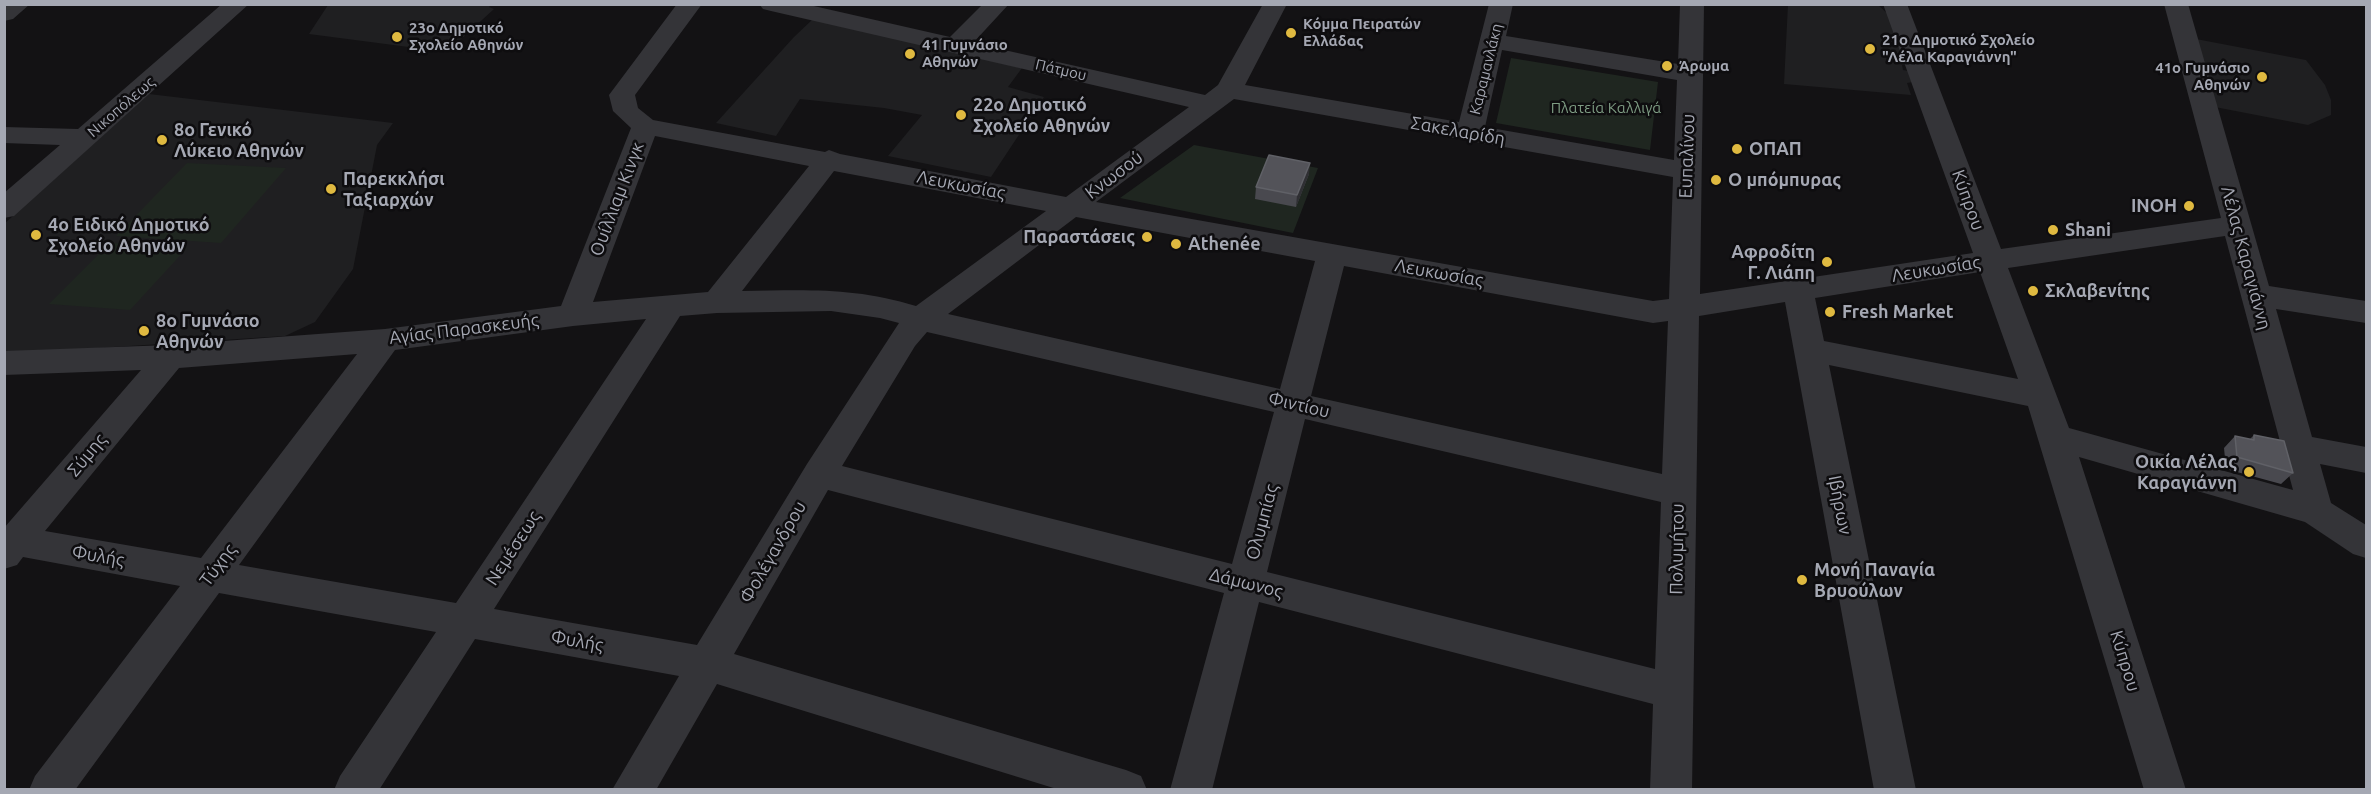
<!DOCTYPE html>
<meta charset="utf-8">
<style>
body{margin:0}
#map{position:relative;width:2371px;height:794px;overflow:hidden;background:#131214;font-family:Ubuntu,sans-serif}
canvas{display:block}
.frame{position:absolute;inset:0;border:6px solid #a5a8b3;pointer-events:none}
</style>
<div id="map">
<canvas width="2371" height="794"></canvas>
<div class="frame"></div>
</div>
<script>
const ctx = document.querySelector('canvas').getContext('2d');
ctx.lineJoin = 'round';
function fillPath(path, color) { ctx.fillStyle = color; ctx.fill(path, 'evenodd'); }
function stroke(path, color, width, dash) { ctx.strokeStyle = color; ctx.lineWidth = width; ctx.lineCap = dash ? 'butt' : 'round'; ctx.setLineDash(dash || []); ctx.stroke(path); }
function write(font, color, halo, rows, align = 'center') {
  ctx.font = font + ' Ubuntu,sans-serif'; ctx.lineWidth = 5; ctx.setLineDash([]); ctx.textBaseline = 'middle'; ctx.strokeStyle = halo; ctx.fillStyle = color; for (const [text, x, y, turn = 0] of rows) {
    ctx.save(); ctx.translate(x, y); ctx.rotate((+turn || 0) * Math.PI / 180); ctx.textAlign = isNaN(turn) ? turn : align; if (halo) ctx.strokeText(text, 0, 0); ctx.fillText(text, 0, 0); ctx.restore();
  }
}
fillPath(new Path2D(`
 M 1788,4 L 1878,5 L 1888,14 L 1907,65 L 1902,65 L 1903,70 L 1908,71 L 1913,82 L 1907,83 L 1911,95 L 1784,84 Z
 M 491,5 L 489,7 L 494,9 L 447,52 L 309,34 L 328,5 Z
 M 813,19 L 1022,68 L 1008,87 L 1044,97 L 991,177 L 888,156 L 922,115 L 884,108 L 800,99 L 776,136 L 716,123 L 794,37 Z
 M 2196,39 L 2306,60 L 2325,85 L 2331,100 L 2331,115 L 2308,125 L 2215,107 Z
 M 149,94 L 393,123 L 377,145 L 353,269 L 315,322 L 285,336 L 5,354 L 4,224 Z`), '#1f1f21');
fillPath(new Path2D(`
 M 1511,58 L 1658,82 L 1650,150 L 1496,123 Z
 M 1194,145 L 1318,168 L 1293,233 L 1120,198 Z
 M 187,163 L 286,168 L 221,243 L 116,236 Z
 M 110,243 L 187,248 L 130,310 L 49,304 Z`), '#1f2620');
fillPath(new Path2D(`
 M 4,4 L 30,4 L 13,19 L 4,21 Z
 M 222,4 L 249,4 L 14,216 L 4,218 L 4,193 L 60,145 L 4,143 L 4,127 L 78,129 Z
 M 677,4 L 702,4 L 635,95 L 638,108 L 653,120 L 825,152 L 829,150 L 840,154 L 1066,197 L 1189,107 L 771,11 L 763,9 L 759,4 L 805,4 L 950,37 L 983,4 L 1009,4 L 973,43 L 1205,95 L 1218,85 L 1263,4 L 1287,4 L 1245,85 L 1459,122 L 1489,4 L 1513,4 L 1506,36 L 1678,64 L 1680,4 L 1704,4 L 1700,294 L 1973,253 L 1883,4 L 1907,4 L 2001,249 L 2221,218 L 2164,4 L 2188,4 L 2269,286 L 2366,301 L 2366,323 L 2276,309 L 2312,437 L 2366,447 L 2366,473 L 2320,464 L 2331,503 L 2366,525 L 2366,558 L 2353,554 L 2305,522 L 2079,457 L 2186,790 L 2144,790 L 2028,406 L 1829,365 L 1916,790 L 1874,790 L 1785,302 L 1699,316 L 1692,790 L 1650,790 L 1653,704 L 1259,602 L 1212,790 L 1170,790 L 1224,593 L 828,490 L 734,654 L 1126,770 L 1141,776 L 1147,790 L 1060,790 L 717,684 L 656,790 L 612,790 L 679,676 L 475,639 L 379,790 L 334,790 L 340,776 L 436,632 L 219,593 L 75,790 L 29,790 L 35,776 L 180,586 L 23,557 L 17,565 L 4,569 L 4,528 L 141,370 L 4,375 L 4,351 L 170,345 L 385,329 L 561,306 L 631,128 L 613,111 L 609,95 ZM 1502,50 L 1677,80 L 1674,160 L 1485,127 ZM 1234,99 L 1673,177 L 1669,299 L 1653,301 L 1096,202 ZM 655,136 L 809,166 L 708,292 L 593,302 ZM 834,171 L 1046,211 L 916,306 C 854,287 806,290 742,291 ZM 1076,217 L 1315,261 L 1280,389 L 948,314 ZM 2225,236 L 2293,490 L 2069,428 L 2008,268 ZM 1344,266 L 1653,323 L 1668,321 L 1662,474 L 1311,396 ZM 1980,272 L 2018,379 L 1824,341 L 1815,298 ZM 831,311 L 880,318 L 899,323 L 807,464 L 697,645 L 494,609 L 680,316 L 717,313 ZM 646,319 L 456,603 L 239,565 L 395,350 L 573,326 ZM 927,332 L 1274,412 L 1232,564 L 842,466 L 915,346 ZM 357,354 L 201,558 L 45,531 L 179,368 ZM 1305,419 L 1661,502 L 1655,669 L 1267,572 Z`), '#343438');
fillPath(new Path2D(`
 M 1309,174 L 1296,207 L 1255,199 L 1256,187 Z
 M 2254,435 L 2293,473 L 2281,484 L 2226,469 L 2224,448 L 2235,436 L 2250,439 Z`), '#49494f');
fillPath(new Path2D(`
 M 1310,163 L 1309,174 L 1296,207 L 1297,195 Z`), '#2f2f33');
const building = new Path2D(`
 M 1269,155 L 1310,163 L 1297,195 L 1256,187 Z
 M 2254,435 L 2284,441 L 2293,473 L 2237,457 L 2235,436 L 2254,440 Z`);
fillPath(building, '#535359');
stroke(building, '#606167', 1.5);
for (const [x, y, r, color] of [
 [1291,33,6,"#dfb940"],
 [397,37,6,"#dfb940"],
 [1870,49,6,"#dfb940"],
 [910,54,6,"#dfb940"],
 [1667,66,6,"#dfb940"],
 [2262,77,6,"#dfb940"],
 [961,115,6,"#dfb940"],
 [162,140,6,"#dfb940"],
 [1737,149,6,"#dfb940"],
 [1716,180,6,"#dfb940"],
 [331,189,6,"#dfb940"],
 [2189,206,6,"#dfb940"],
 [2053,230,6,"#dfb940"],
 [36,235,6,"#dfb940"],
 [1147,237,6,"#dfb940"],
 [1176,244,6,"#dfb940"],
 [1827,262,6,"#dfb940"],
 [2033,291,6,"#dfb940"],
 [1830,312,6,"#dfb940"],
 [144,331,6,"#dfb940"],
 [2249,472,6,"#dfb940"],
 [1802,580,6,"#dfb940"]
]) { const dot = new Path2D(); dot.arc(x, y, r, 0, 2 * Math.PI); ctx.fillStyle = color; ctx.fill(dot); stroke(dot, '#0e0d0f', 2); }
write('bold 15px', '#a5a8b3', '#0e0d0f', [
 ["Κόμμα Πειρατών",1303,24],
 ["Ελλάδας",1303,41],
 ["23ο Δημοτικό",409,28],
 ["Σχολείο Αθηνών",409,45],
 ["21ο Δημοτικό Σχολείο",1882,40],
 ["\"Λέλα Καραγιάννη\"",1882,57],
 ["41 Γυμνάσιο",922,45],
 ["Αθηνών",922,62],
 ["Άρωμα",1679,66],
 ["41ο Γυμνάσιο",2250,68,"right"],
 ["Αθηνών",2250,85,"right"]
], 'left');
write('15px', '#a5a8b3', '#0e0d0f', [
 ["Καραμανλάκη",1486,69,-76],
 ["Πάτμου",1061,70,13],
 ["Νικοπόλεως",121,107,-41]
]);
write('15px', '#7e9c83', '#0e0d0f', [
 ["Πλατεία Καλλιγά",1606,108]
]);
write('bold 18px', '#a5a8b3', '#0e0d0f', [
 ["22ο Δημοτικό",973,105],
 ["Σχολείο Αθηνών",973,126],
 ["8ο Γενικό",174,130],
 ["Λύκειο Αθηνών",174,151],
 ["ΟΠΑΠ",1749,149],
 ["Παρεκκλήσι",343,179],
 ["Ταξιαρχών",343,200],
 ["Ο μπόμπυρας",1728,180],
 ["ΙNOH",2177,206,"right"],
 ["4ο Ειδικό Δημοτικό",48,225],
 ["Σχολείο Αθηνών",48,246],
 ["Shani",2065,230],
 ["Παραστάσεις",1135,237,"right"],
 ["Athenée",1188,244],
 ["Αφροδίτη",1815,252,"right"],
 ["Γ. Λιάπη",1815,273,"right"],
 ["Σκλαβενίτης",2045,291],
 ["Fresh Market",1842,312],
 ["8ο Γυμνάσιο",156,321],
 ["Αθηνών",156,342],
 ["Οικία Λέλας",2237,462,"right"],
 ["Καραγιάννη",2237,483,"right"],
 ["Μονή Παναγία",1814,570],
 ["Βρυούλων",1814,591]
], 'left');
write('18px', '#a5a8b3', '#0e0d0f', [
 ["Σακελαρίδη",1458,131,10],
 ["Ευπαλίνου",1687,156,-88],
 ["Κνωσού",1114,175,-37],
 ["Λευκωσίας",961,185,11],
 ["Ουίλλιαμ Κινγκ",617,199,-69],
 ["Κύπρου",1968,200,70],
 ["Λέλας Καραγιάννη",2246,258,75],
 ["Λευκωσίας",1936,269,-9],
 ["Λευκωσίας",1439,273,10],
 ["Αγίας Παρασκευής",464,329,-7],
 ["Φιντίου",1299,405,13],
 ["Σύμης",87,455,-50],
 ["Ιβήρων",1840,505,79],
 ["Ολυμπίας",1262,522,-75],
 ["Νεμέσεως",513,548,-57],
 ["Πολυμήτου",1677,549,-89],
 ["Φολέγανδρου",773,552,-60],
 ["Φυλής",98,556,10],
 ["Τύχης",218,565,-53],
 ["Δάμωνος",1246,583,14],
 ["Φυλής",577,641,10],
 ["Κύπρου",2125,661,73]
]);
</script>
